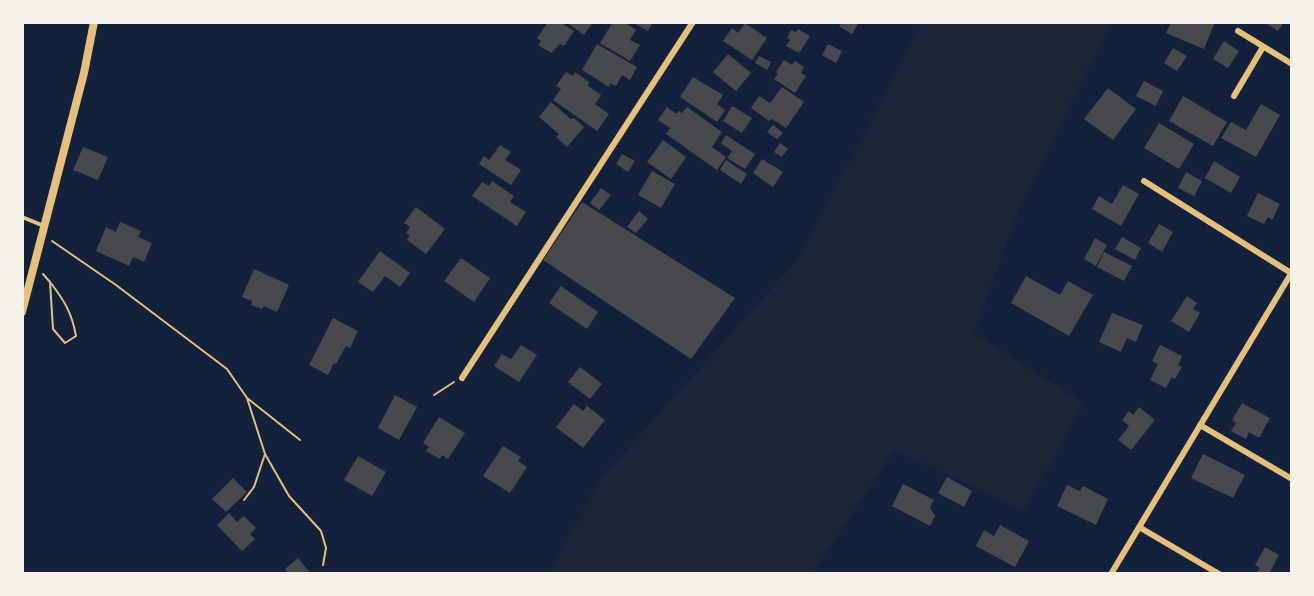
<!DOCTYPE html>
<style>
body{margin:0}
#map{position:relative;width:1314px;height:596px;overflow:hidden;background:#14213d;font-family:"Fira Sans Condensed",sans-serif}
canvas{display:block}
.frame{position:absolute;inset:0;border:24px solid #f6f1e7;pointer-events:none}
</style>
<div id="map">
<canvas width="1314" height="596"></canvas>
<div class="frame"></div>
</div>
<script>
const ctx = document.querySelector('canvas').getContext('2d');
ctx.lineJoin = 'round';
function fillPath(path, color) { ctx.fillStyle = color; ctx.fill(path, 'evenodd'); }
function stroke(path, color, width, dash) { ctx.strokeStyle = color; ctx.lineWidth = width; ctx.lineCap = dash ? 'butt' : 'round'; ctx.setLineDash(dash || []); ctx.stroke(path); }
fillPath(new Path2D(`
 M 922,23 L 1112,23 L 1079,86 L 1018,212 L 974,333 L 1084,403 L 1024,511 L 894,450 L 813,573 L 550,573 L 598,482 L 798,259 Z`), '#1d2539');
fillPath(new Path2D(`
 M 548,22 L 560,22 L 574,31 L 564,46 L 560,44 L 551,53 L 538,45 L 541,41 L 537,38 Z
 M 566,22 L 593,22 L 584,35 Z
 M 613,22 L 624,22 L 636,30 L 630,40 L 640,45 L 630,61 L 600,43 Z
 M 632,22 L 653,22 L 648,31 Z
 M 842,22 L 859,22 L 852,34 L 839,26 Z
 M 1171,22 L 1215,22 L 1204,49 L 1166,33 Z
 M 1264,22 L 1284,22 L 1278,31 Z
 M 745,23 L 767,38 L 752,60 L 723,41 L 732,28 L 738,33 Z
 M 798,29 L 810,36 L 799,53 L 786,46 L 790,40 L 787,38 L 791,30 L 796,32 Z
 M 1224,41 L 1239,51 L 1228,68 L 1213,59 Z
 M 597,44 L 637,67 L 630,80 L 622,75 L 616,86 L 610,83 L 609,87 L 582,70 Z
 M 828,44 L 842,51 L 836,63 L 822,55 Z
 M 1173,48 L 1187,56 L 1177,71 L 1164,63 Z
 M 728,54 L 751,73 L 736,91 L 713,72 Z
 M 759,56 L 771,62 L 767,70 L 755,63 Z
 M 784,60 L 792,65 L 795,61 L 804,67 L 801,73 L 806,76 L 795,93 L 774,79 L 778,74 L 776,72 Z
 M 566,72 L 573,76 L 575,72 L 589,82 L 588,86 L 601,95 L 595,104 L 609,114 L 597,131 L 553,100 L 561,89 L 556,86 Z
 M 693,77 L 723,95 L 717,104 L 725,110 L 717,122 L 680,97 Z
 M 1144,81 L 1163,91 L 1156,106 L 1136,96 Z
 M 782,87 L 804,102 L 786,128 L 772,119 L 769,121 L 751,108 L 759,96 L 770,103 Z
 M 1108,88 L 1136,109 L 1113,140 L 1084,119 Z
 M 1183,96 L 1227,122 L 1213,146 L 1169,121 Z
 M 551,102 L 571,119 L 574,118 L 584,127 L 567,147 L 556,137 L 559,134 L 539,117 Z
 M 1261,104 L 1280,115 L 1256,157 L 1221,138 L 1231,122 L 1246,130 Z
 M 732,106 L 752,118 L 742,133 L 723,121 Z
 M 667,107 L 676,114 L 678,111 L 682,113 L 687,107 L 722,132 L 712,147 L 726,157 L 717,170 L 666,134 L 670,128 L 658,120 Z
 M 1159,123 L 1194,144 L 1179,169 L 1144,148 Z
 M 773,125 L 783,133 L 777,139 L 767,132 Z
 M 726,135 L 755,154 L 745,169 L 727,158 L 732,151 L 721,143 Z
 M 663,140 L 686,157 L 671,179 L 647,162 Z
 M 780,143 L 788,149 L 782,157 L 774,152 Z
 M 500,145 L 511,152 L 505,160 L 521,170 L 511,185 L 479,164 L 484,156 L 489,160 Z
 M 83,147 L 108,157 L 98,180 L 73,170 Z
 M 622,154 L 635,161 L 628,172 L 616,164 Z
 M 762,159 L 783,172 L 773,187 L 753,173 Z
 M 726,160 L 747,174 L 741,184 L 720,170 Z
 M 1214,161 L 1240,177 L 1231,193 L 1205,178 Z
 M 652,171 L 675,184 L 661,208 L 638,195 Z
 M 1186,172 L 1202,181 L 1194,196 L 1178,188 Z
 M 492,181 L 514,196 L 510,202 L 526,212 L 517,226 L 472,196 L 482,182 L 489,186 Z
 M 1123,185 L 1139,194 L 1121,226 L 1092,209 L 1099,196 L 1112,204 Z
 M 601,188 L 611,195 L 599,210 L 590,203 Z
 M 1258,193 L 1280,204 L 1272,220 L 1268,217 L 1264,224 L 1247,216 Z
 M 582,202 L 735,298 L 691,359 L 543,260 Z
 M 416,207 L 445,229 L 426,254 L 407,240 L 410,236 L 406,233 L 410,227 L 404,223 Z
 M 639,211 L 648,219 L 636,233 L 627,227 Z
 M 120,222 L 141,231 L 138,237 L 152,243 L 144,262 L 133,257 L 129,266 L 96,251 L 106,227 L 116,232 Z
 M 1159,224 L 1173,232 L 1162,252 L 1148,243 Z
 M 1122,237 L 1141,248 L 1135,260 L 1115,249 Z
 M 1095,238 L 1107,245 L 1096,266 L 1084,259 Z
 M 380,251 L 410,273 L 400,287 L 385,276 L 373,292 L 358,282 Z
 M 1104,252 L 1132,266 L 1124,281 L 1097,267 Z
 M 461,258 L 490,278 L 474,302 L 444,281 Z
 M 254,269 L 289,285 L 277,312 L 264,306 L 262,309 L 251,305 L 252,301 L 242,297 Z
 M 1026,276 L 1060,295 L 1068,281 L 1093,295 L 1069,336 L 1011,303 Z
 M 561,286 L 598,312 L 587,329 L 549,303 Z
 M 1187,296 L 1197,303 L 1193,309 L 1200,313 L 1189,332 L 1171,321 Z
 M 1112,313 L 1143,325 L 1136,342 L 1127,338 L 1121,352 L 1099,342 Z
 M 333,318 L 358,331 L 350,348 L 346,346 L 336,364 L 334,363 L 328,375 L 309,365 Z
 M 521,345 L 537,355 L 519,382 L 494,366 L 502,354 L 511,359 Z
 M 1160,345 L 1182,356 L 1178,365 L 1182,367 L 1175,379 L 1172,377 L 1166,388 L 1150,380 L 1158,364 L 1152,361 Z
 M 580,367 L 602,384 L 590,399 L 568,382 Z
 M 395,395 L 417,407 L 399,440 L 378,428 Z
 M 1242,403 L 1270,418 L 1259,438 L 1249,432 L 1246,439 L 1231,431 L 1236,423 L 1232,420 Z
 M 574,404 L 583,411 L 587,406 L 605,420 L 583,448 L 556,427 Z
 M 1139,407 L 1155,420 L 1131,450 L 1118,440 L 1129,426 L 1122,420 L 1129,411 L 1133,415 Z
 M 439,417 L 465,433 L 448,459 L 442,455 L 440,459 L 426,451 L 429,447 L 423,443 Z
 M 503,446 L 521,457 L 518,461 L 527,467 L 510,493 L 483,476 Z
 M 1203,454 L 1245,475 L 1233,498 L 1191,478 Z
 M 358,456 L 386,472 L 372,496 L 344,480 Z
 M 947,477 L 972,491 L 964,507 L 938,493 Z
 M 233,478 L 247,492 L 226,512 L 212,499 Z
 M 903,484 L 934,500 L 930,507 L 935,516 L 930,526 L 892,506 Z
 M 1067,485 L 1080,491 L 1083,486 L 1108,499 L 1096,525 L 1057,506 Z
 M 229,513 L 237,522 L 244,516 L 256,528 L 250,534 L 255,539 L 242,551 L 217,525 Z
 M 1000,525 L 1029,541 L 1015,567 L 976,546 L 984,530 L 994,536 Z
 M 1265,547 L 1279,555 L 1269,574 L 1260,574 L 1257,572 L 1260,568 L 1255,565 Z
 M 298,558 L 311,574 L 289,574 L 285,569 Z`), '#48494c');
stroke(new Path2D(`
 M 52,241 L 116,285 L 227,369 L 247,398 L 265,454 L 289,496 L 321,531 L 326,548 L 323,565
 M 43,274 L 50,282 L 53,329 L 65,343 L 76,336 C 72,313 64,300 50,282
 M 434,395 L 454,382
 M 247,398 L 300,440
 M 244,500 L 254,487 L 265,454`), '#e5c07b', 2);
stroke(new Path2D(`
 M 22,217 L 44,226`), '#e5c07b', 4);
stroke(new Path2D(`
 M 1238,31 L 1292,64
 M 1234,96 L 1263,47
 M 1144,181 L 1291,273
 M 462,378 L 693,22
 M 1200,425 L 1292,479
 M 1139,527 L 1219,574
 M 1111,574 L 1292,272`), '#e5c07b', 6);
stroke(new Path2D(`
 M 22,312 L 84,73 L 94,22`), '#e5c07b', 8);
</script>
